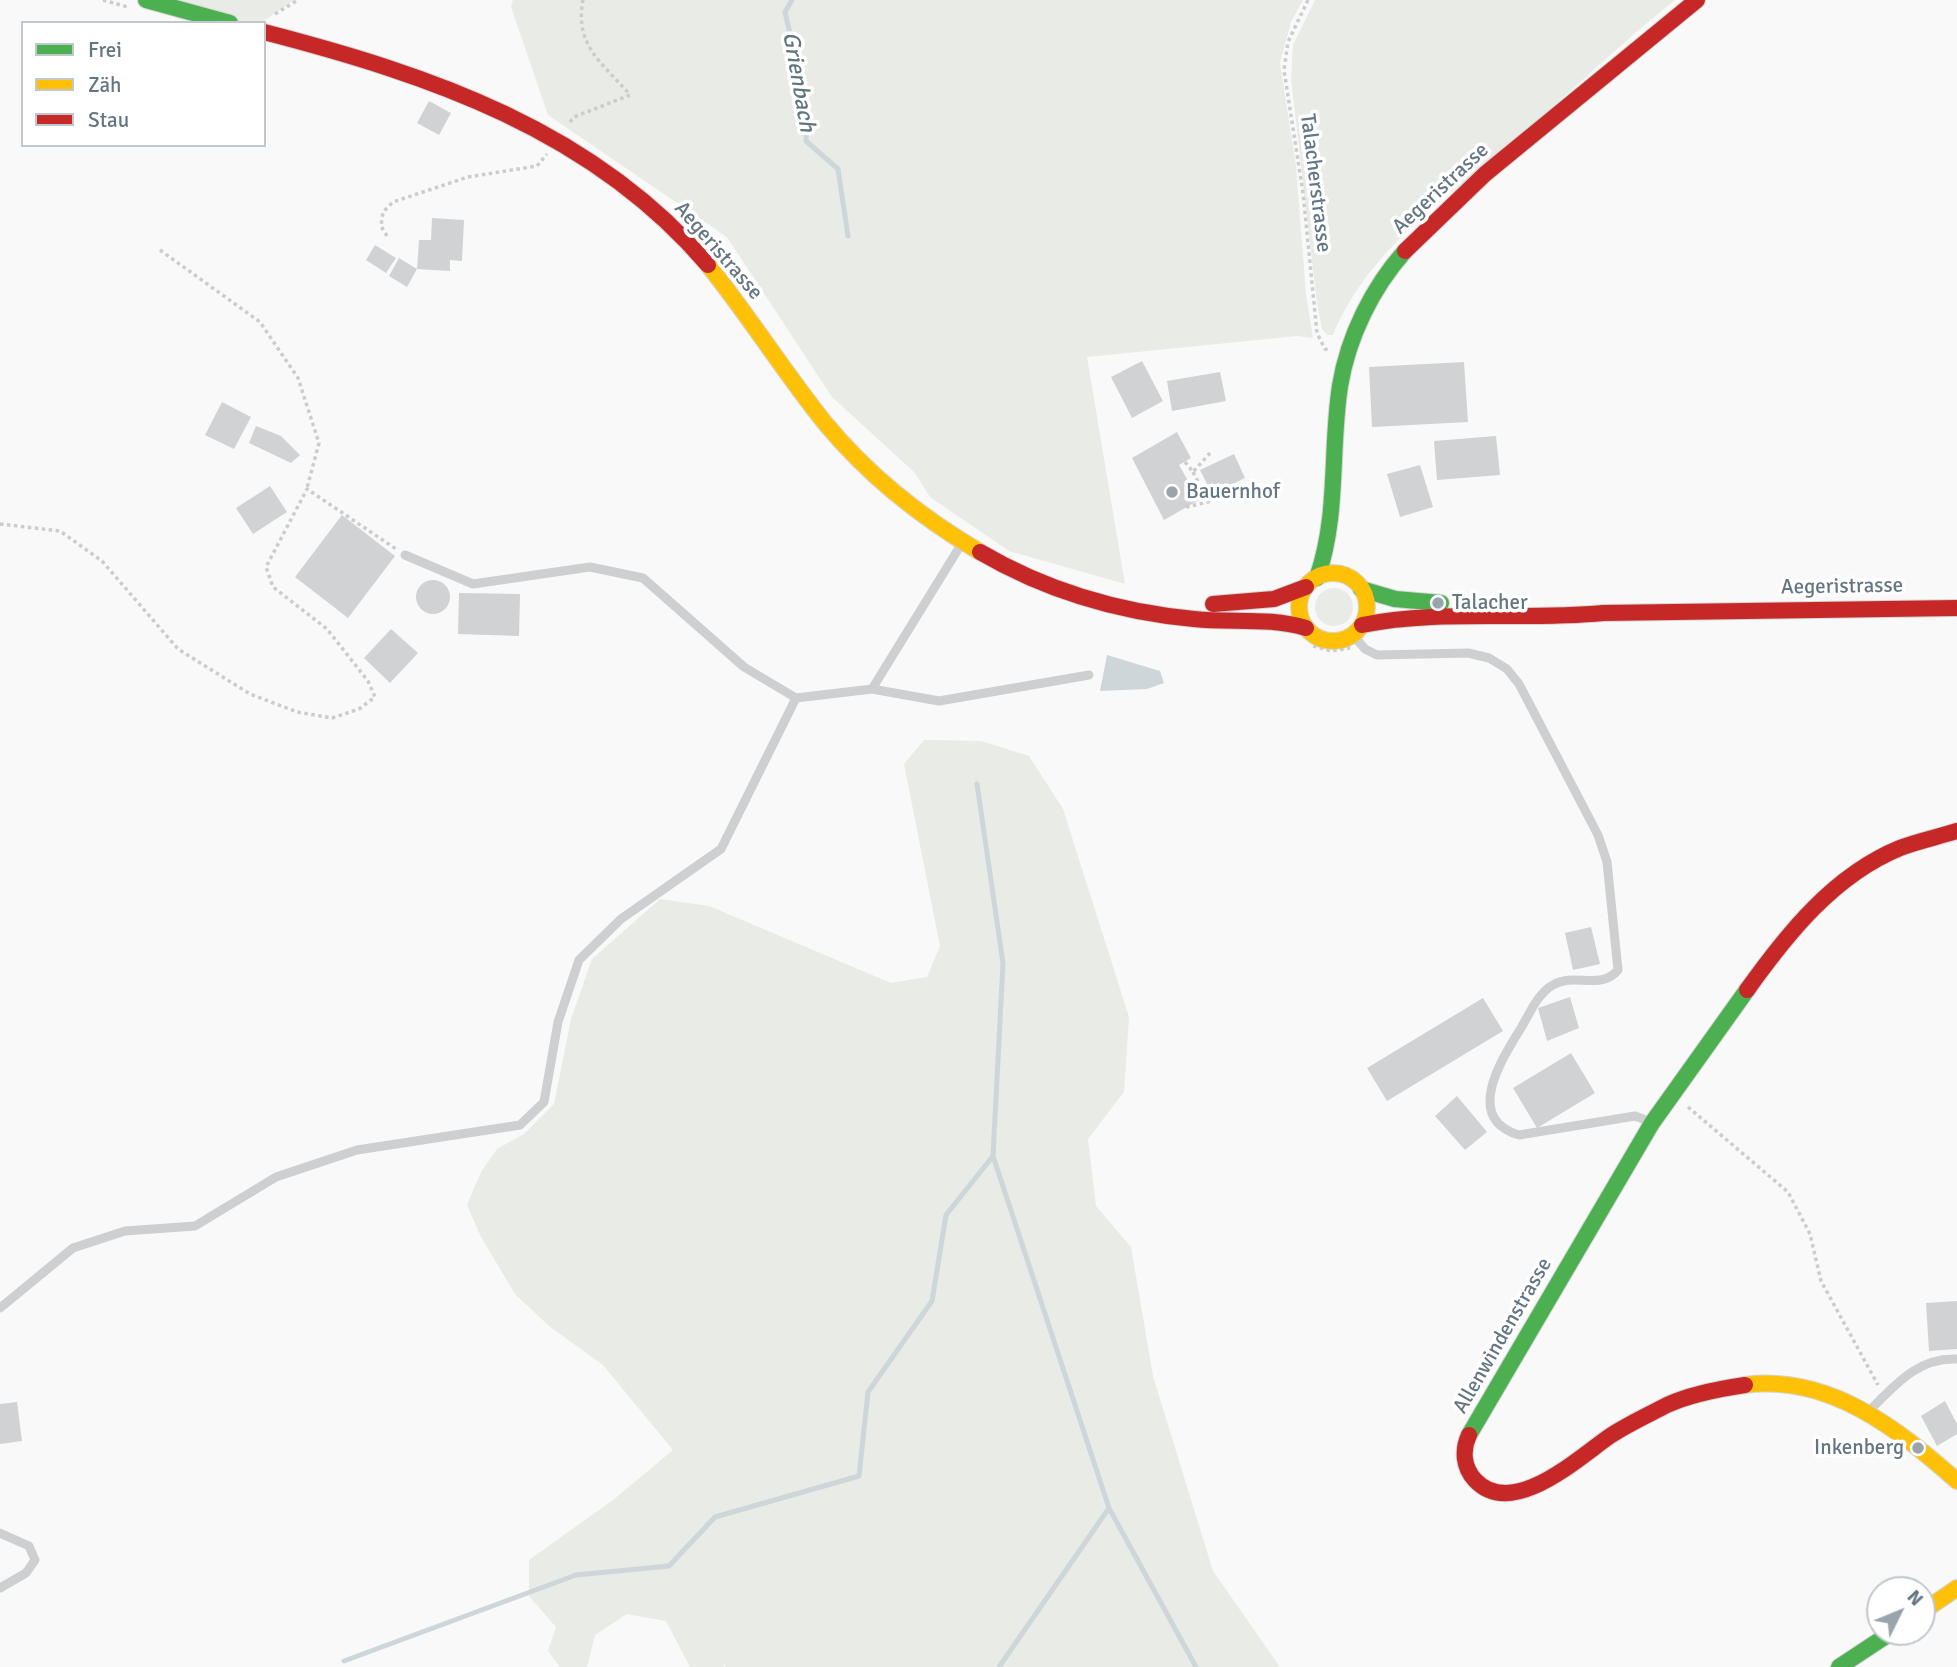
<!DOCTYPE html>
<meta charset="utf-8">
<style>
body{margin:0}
#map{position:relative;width:1957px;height:1667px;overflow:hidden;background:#f9f9f9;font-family:Signika,sans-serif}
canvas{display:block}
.legend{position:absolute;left:21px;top:21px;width:245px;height:126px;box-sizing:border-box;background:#fff;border:2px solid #c1c8cd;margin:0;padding:9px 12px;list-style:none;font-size:21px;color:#657683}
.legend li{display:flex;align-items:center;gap:14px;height:35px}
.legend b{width:35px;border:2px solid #c1c8cd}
.north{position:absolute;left:1866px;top:1576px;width:70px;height:70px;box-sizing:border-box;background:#fff;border:2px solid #c1c8cd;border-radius:50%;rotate:47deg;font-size:19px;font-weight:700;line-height:28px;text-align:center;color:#657683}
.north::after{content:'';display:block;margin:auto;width:24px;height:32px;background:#99a4ac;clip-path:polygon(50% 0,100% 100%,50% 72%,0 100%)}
</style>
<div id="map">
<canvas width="1957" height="1667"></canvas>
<ul class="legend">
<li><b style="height:9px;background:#4caf50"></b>Frei</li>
<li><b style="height:9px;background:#ffc107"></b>Zäh</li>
<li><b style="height:9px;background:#c62828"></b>Stau</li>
</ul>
<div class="north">N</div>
</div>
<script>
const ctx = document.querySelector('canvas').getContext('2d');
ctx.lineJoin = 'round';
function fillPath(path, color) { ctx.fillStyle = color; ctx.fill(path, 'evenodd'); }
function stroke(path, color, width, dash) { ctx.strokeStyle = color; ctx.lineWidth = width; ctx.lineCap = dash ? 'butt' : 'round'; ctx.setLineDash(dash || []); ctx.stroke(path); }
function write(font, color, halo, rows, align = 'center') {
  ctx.font = font + ' Signika,sans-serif'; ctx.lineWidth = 7; ctx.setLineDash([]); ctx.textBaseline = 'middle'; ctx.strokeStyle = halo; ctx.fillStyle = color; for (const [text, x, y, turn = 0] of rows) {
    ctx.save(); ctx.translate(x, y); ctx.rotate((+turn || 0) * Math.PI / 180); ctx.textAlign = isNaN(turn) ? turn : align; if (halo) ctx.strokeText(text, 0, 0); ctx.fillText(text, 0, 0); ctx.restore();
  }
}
fillPath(new Path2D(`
 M 146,0 L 294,0 L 261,23 L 230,23 Z
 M 513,0 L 1303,0 L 1291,22 L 1280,63 L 1296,166 L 1306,294 L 1313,338 L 1297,336 L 1087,357 L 1125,584 L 1009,551 L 930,497 L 915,473 L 832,397 L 727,237 L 548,115 L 511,7 Z
 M 1315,0 L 1675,0 C 1622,42 1574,89 1523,133 C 1452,196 1371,244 1333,335 L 1327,335 L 1322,329 L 1317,303 L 1291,79 L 1293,45 Z
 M1315 607a19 19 0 1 1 38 0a19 19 0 1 1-38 0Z
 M 924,740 L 981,741 L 1029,756 L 1063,809 L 1129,1017 L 1124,1092 L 1088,1139 L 1096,1206 L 1131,1247 L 1153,1376 L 1213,1571 L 1280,1667 L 726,1667 L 723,1663 L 724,1667 L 690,1667 L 666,1621 L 627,1614 L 595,1635 L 587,1667 L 560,1667 L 548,1651 L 556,1627 L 529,1596 L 529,1560 L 613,1500 L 673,1450 L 603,1365 L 549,1326 L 515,1294 L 481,1237 L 467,1205 L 481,1172 L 497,1149 L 524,1134 L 554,1104 L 571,1019 L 592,959 L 660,899 L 709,906 L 891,983 L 927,977 L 940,946 L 904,764 Z`), '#e8ebe6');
fillPath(new Path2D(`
 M 1107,655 L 1160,671 L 1164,683 L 1147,689 L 1100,691 Z`), '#ced6d9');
stroke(new Path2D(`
 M 792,0 L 785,12 L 808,112 L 806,141 L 838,169 L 848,236
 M 977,784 L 1003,963 L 993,1156 L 1109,1508 L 999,1667
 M 1109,1508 L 1196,1667
 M 344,1661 L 576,1575 L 669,1566 L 715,1517 L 859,1476 L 868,1392 L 932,1301 L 946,1215 L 993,1156`), '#ced6d9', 5);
fillPath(new Path2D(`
 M 429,101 L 451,113 L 439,135 L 417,123 Z
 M 432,218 L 464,220 L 462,261 L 450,260 L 450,271 L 417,269 L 419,240 L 431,240 Z
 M 375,245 L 396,258 L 386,273 L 366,260 Z
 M 399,258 L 417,269 L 407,287 L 389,276 Z
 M 1142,361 L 1163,401 L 1132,418 L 1111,377 Z
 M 1464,362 L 1468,422 L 1372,427 L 1369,367 Z
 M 1220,372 L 1226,401 L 1172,411 L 1167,381 Z
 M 222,402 L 251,417 L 234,449 L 205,435 Z
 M 256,426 L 281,436 L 300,455 L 291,463 L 249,443 Z
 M 1177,432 L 1191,458 L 1179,465 L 1199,500 L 1164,520 L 1132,458 Z
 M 1496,436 L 1500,475 L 1437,480 L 1434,441 Z
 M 1234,454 L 1245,478 L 1212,494 L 1200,470 Z
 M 1420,465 L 1433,507 L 1400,517 L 1387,474 Z
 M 270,486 L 287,512 L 253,534 L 236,508 Z
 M 342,515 L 395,556 L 348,618 L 295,577 Z
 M416 597a17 17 0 1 1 34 0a17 17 0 1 1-34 0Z
 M 459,593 L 520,594 L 519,636 L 458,634 Z
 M 391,629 L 418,653 L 390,683 L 364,658 Z
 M 1591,927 L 1600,964 L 1573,970 L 1565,933 Z
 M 1570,997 L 1579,1028 L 1547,1041 L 1538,1008 Z
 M 1483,998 L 1503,1031 L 1387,1101 L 1367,1068 Z
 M 1571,1053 L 1595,1093 L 1537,1128 L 1513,1088 Z
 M 1457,1096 L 1487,1132 L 1465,1150 L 1435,1116 Z
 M 1957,1301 L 1957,1349 L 1929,1351 L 1926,1303 Z
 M 1945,1401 L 1957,1424 L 1957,1434 L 1937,1446 L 1921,1416 Z
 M 17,1402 L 22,1441 L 0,1444 L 0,1404 Z`), '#d0d2d3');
const fast = new Path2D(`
 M 146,0 L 230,23
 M 1317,578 C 1339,515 1330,450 1340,386 C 1348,337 1372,288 1405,251
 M 1361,589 L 1395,599 L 1441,603
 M 1469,1435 L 1652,1123 L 1747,990
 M 1839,1667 L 1892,1632`);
const slow = new Path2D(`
 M 708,265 C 749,316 784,372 825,423 C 868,475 922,518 980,552
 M1299 607a34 34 0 1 1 68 0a34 34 0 1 1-68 0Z
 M 1745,1385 C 1829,1374 1898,1429 1957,1481
 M 1922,1612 L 1957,1588`);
const jam = new Path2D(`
 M 264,32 C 430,75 593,130 708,265
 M 1405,251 L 1485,174 L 1697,0
 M 980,552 C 1045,590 1119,612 1194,619 C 1232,623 1269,617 1306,628
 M 1213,604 L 1274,599 L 1306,587
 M 1362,625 C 1440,609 1523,621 1603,613 L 1957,608
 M 1747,990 C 1787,934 1834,875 1900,848 C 1918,841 1938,837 1957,831
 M 1469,1435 C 1462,1450 1463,1467 1475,1480 C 1512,1520 1578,1458 1610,1436 C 1628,1424 1648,1415 1667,1405 C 1691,1394 1718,1389 1745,1385`);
stroke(fast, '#d5d6d7', 18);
stroke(slow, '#d5d6d7', 18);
stroke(jam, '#d5d6d7', 18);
stroke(new Path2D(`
 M 103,0 L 128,7
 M 1308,0 L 1288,42 L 1284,70 L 1303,193 L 1317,333 L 1325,349 L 1329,350
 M 275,14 L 298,0
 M 570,122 L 574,117 L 630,95 C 603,63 574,46 583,0
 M 387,236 L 381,226 L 383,212 L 393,202 L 468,177 L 537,166 L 547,154
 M 160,250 L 260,322 L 298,378 L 319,443 L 307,488
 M 1185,462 L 1193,472 L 1210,453
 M 1193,472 L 1208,501
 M 1186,507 L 1208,502 L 1228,492 L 1241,498
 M 0,524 L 60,531 L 102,561 L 178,649 L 250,694 L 297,712 L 332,718 L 359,709 L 375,697 L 368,681 L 327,629 L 273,587 L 266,567 L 307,489 L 396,549
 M 1313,646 L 1331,651 L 1350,648
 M 1688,1107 L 1788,1192 L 1810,1234 L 1821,1281 L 1878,1385`), '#cbcccd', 3.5, [3.5, 3.5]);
stroke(new Path2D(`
 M 405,555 L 473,584 L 590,567 L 643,578 L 744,667 L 796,698
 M 1353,635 L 1365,649 L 1377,655 L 1468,653 L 1489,658 L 1507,669 L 1519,684 L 1598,835 L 1607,862 L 1618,970 C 1600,991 1575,972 1553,985 C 1538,993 1530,1013 1521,1028 C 1502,1059 1463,1118 1519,1135 L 1635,1116 L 1651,1122
 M 872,689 L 939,701 L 1089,675
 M 0,1308 L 73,1248 L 125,1231 L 195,1226 L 276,1177 L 357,1150 L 520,1125 L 544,1102 L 558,1022 L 579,960 L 621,919 L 721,849 L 796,698 L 872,689 L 962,543
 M 1869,1411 C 1895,1385 1918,1357 1957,1359
 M 0,1533 L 29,1546 L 35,1560 L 26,1573 L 0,1588`), '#cecfd0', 9);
stroke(fast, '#4caf50', 16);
stroke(slow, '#ffc107', 16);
stroke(jam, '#c62828', 16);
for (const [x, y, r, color] of [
 [1172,492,7,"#99a4ac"],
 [1438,603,7,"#99a4ac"],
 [1918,1448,7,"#99a4ac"]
]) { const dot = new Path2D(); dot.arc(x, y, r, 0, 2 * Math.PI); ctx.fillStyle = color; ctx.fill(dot); stroke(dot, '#fff', 2.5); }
write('21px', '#657683', '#fff', [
 ["Talacherstrasse",1315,183,83],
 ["Aegeristrasse",1441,189,-43],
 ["Aegeristrasse",718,251,49],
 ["Aegeristrasse",1842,587,-1],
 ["Allenwindenstrasse",1503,1336,-60]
]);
write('21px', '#657683', '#fff', [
 ["Bauernhof",1186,492],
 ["Talacher",1452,603],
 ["Inkenberg",1904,1448,"right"]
], 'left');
write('italic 23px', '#60757c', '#fff', [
 ["Grienbach",798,82,80]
]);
</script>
